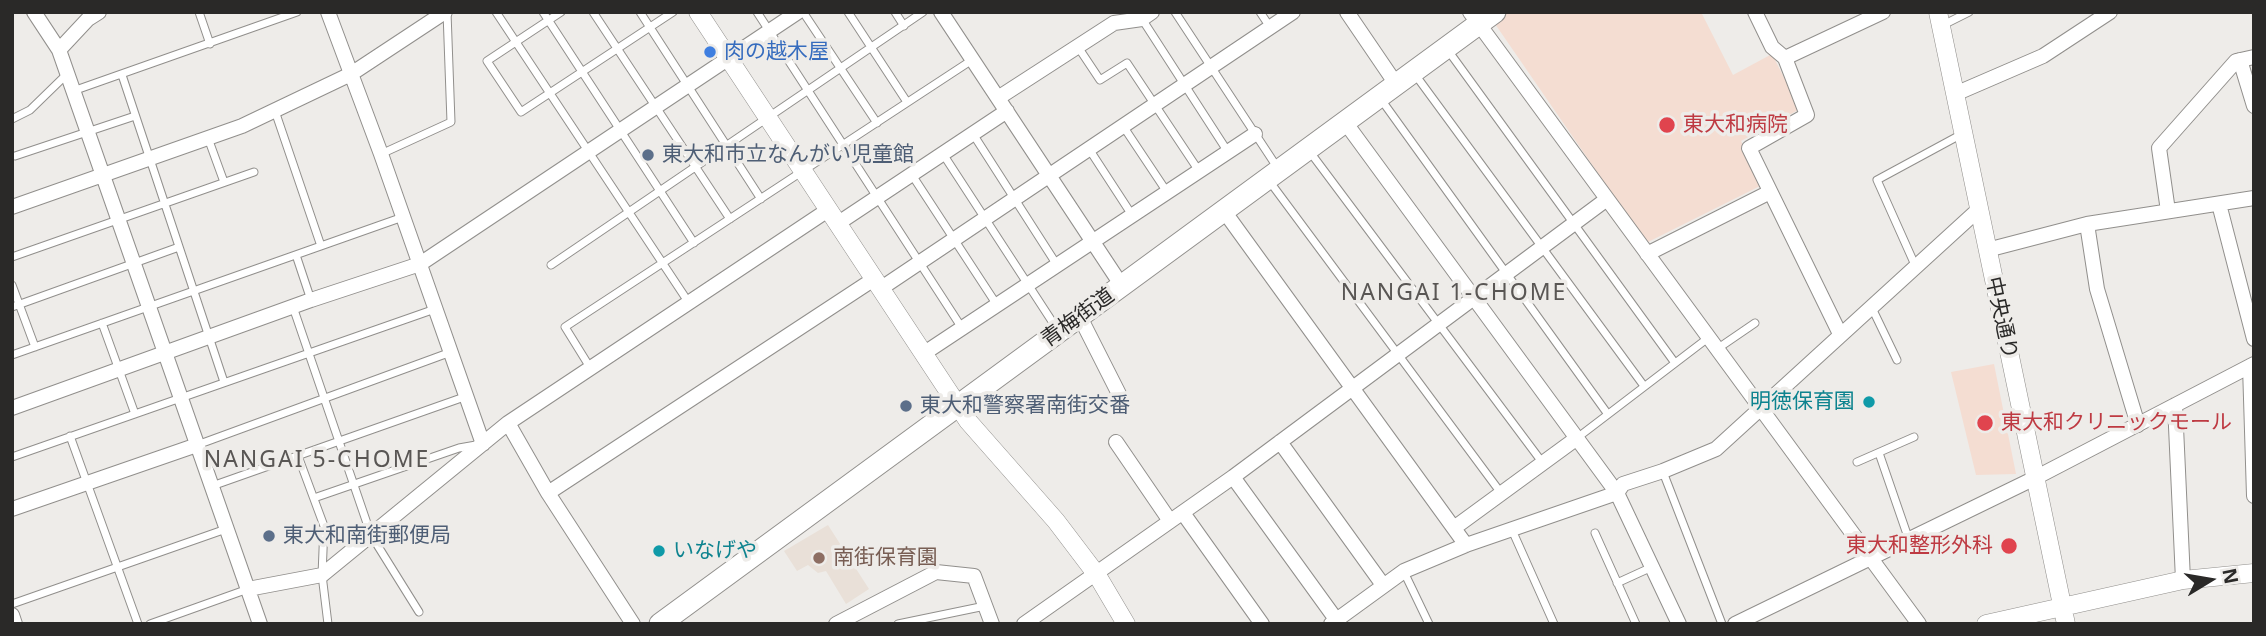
<!DOCTYPE html>
<meta charset="utf-8">
<style>
body{margin:0}
#map{position:relative;width:2266px;height:636px;overflow:hidden;background:#eeece9;font-family:"Noto Sans",sans-serif}
canvas{display:block}
.frame{position:absolute;inset:0;border:14px solid #2a2928;pointer-events:none}
.north{position:absolute;left:2175px;top:545px;width:70px;height:70px;-webkit-text-stroke:5px #eeece9;paint-order:stroke;rotate:79deg;font-size:19px;font-weight:700;line-height:28px;text-align:center;color:#2a2928}
.north::after{content:'';display:block;margin:auto;width:24px;height:32px;background:#2a2928;clip-path:polygon(50% 0,100% 100%,50% 72%,0 100%)}
</style>
<div id="map">
<canvas width="2266" height="636"></canvas>
<div class="frame"></div>
<div class="north">N</div>
</div>
<script>
const ctx = document.querySelector('canvas').getContext('2d');
ctx.lineJoin = 'round';
function fillPath(path, color) { ctx.fillStyle = color; ctx.fill(path, 'evenodd'); }
function stroke(path, color, width, dash) { ctx.strokeStyle = color; ctx.lineWidth = width; ctx.lineCap = dash ? 'butt' : 'round'; ctx.setLineDash(dash || []); ctx.stroke(path); }
function write(font, color, halo, rows, align = 'center') {
  ctx.font = font + ' "Noto Sans","Noto Sans JP",sans-serif'; ctx.lineWidth = 7; ctx.setLineDash([]); ctx.textBaseline = 'middle'; ctx.strokeStyle = halo; ctx.fillStyle = color; for (const [text, x, y, turn = 0] of rows) {
    ctx.save(); ctx.translate(x, y); ctx.rotate((+turn || 0) * Math.PI / 180); ctx.textAlign = isNaN(turn) ? turn : align; if (halo) ctx.strokeText(text, 0, 0); ctx.fillText(text, 0, 0); ctx.restore();
  }
}
fillPath(new Path2D(`
 M 828,525 L 869,589 L 846,604 L 826,571 L 818,573 L 808,565 L 797,571 L 784,551 Z`), '#e9e0d8');
fillPath(new Path2D(`
 M 1506,12 L 1701,12 L 1733,75 L 1772,54 L 1800,109 L 1741,141 L 1762,185 L 1646,243 L 1493,21 Z
 M 1994,364 L 2016,474 L 1976,475 L 1951,372 Z`), '#f4ddd2');
const service = new Path2D(`
 M 199,12 L 210,44
 M 496,12 L 689,303
 M 543,12 L 694,243
 M 561,12 L 487,61 L 521,112 L 673,12
 M 593,12 L 730,219
 M 640,12 L 761,199
 M 757,12 L 962,328
 M 803,12 L 877,123
 M 848,12 L 907,102
 M 895,12 L 904,26
 M 1175,12 L 1277,167
 M 1260,12 L 1270,27
 M 1142,19 L 1228,152
 M 1941,26 L 1969,12
 M 1078,47 L 1100,80 L 1127,63 L 1199,171
 M 1447,49 L 1675,363
 M 1414,73 L 1644,386
 M 122,75 L 224,382
 M 73,91 L 297,12
 M 1380,98 L 1607,413
 M 275,111 L 321,246
 M 12,119 L 30,110 L 67,74
 M 1123,126 L 1167,192
 M 973,134 L 1057,265
 M 208,138 L 224,182
 M 1089,149 L 1132,215
 M 1310,152 L 1542,462
 M 381,154 L 451,122 L 447,12
 M 943,154 L 1057,329
 M 15,156 L 135,116
 M 912,175 L 997,305
 M 1270,182 L 1501,493
 M 296,255 L 311,300
 M 12,257 L 254,172
 M 551,265 L 923,12
 M 1915,265 L 1877,180 L 1962,134
 M 12,285 L 35,347
 M 1871,306 L 1897,360
 M 12,307 L 179,247
 M 293,307 L 371,535 L 419,612
 M 102,323 L 135,414
 M 1717,349 L 1755,323
 M 12,355 L 403,217
 M 591,369 L 565,327 L 972,60
 M 70,436 L 138,624
 M 1577,438 L 1708,338
 M 197,445 L 451,352
 M 1879,453 L 1909,540
 M 298,456 L 324,526 L 322,575 L 328,624
 M 12,457 L 435,309
 M 1857,462 L 1914,437
 M 1663,472 L 1722,624
 M 212,486 L 467,396
 M 314,498 L 459,448 L 476,445
 M 1512,530 L 1554,624
 M 1595,533 L 1636,624
 M 1404,572 L 1429,624
 M 1617,583 L 1652,567
 M 12,604 L 226,529
 M 150,624 L 248,589
 M 898,624 L 985,606`);
const minor = new Path2D(`
 M 34,12 L 59,50 L 260,624
 M 328,12 L 381,154 L 483,444
 M 941,12 L 1122,286
 M 1347,12 L 1396,84
 M 1470,12 L 1919,624
 M 1755,12 L 1772,47 L 1785,58 L 1807,115 L 1749,148 L 1840,334
 M 59,50 L 88,19 L 99,12
 M 1785,58 L 1883,12
 M 2240,60 L 2254,106
 M 1955,94 L 2043,56 L 2110,12
 M 998,98 L 1114,23 L 1142,19 L 1152,12
 M 1345,122 L 1617,493 L 1679,624
 M 2219,204 L 2254,339
 M 12,207 L 242,126 L 351,74 L 445,12
 M 1224,211 L 1466,545
 M 2168,211 L 2159,148 L 2236,61 L 2254,57
 M 837,224 L 1007,111
 M 2087,224 L 2097,289 L 2138,425
 M 1987,250 L 2087,224 L 2254,198
 M 1647,254 L 1770,192
 M 880,289 L 1293,12
 M 1080,317 L 1121,398
 M 923,354 L 1255,134
 M 2250,366 L 2254,496
 M 2175,405 L 2183,580
 M 12,408 L 311,300 L 420,264 L 798,12
 M 508,423 L 548,493 L 633,624
 M 1116,442 L 1170,521
 M 1280,442 L 1383,585
 M 1233,477 L 1335,618
 M 548,493 L 874,279
 M 12,509 L 197,445
 M 1183,513 L 1262,624
 M 1454,528 L 1577,438
 M 248,589 L 322,575 L 508,423 L 828,210
 M 12,615 L 15,624
 M 836,624 L 936,572 L 974,576 L 992,624
 M 1024,624 L 1233,477 L 1607,199
 M 1331,624 L 1404,571 L 1466,545 L 1617,493 L 1623,484 L 1663,471 L 1716,449 L 1978,210
 M 1735,624 L 2035,478 L 2254,364`);
const tertiary = new Path2D(`
 M 698,12 L 968,421 L 1056,521 L 1097,575 L 1126,624
 M 1938,12 L 2066,624
 M 1986,624 L 2183,580 L 2254,573`);
const primary = new Path2D(`
 M 660,624 L 1495,12`);
stroke(service, '#918f8c', 9);
stroke(minor, '#918f8c', 16);
stroke(tertiary, '#918f8c', 19);
stroke(primary, '#918f8c', 23);
stroke(service, '#fff', 7);
stroke(minor, '#fff', 14);
stroke(tertiary, '#fff', 18);
stroke(primary, '#fff', 21);
for (const [x, y, r, color] of [
 [710,52,7,"#3f7fe0"],
 [1667,125,9,"#e0444e"],
 [648,155,7,"#5c6f8a"],
 [1869,402,7,"#0f9aa8"],
 [906,406,7,"#5c6f8a"],
 [1985,423,9,"#e0444e"],
 [269,536,7,"#5c6f8a"],
 [2009,546,9,"#e0444e"],
 [659,551,7,"#0f9aa8"],
 [819,558,7,"#8d6e63"]
]) { const dot = new Path2D(); dot.arc(x, y, r, 0, 2 * Math.PI); ctx.fillStyle = color; ctx.fill(dot); stroke(dot, '#eeece9', 2.5); }
write('21px', '#366cbe', '#eeece9', [
 ["肉の越木屋",724,52]
], 'left');
write('21px', '#be3a42', '#eeece9', [
 ["東大和病院",1683,125],
 ["東大和クリニックモール",2001,423],
 ["東大和整形外科",1993,546,"right"]
], 'left');
write('21px', '#4e5e75', '#eeece9', [
 ["東大和市立なんがい児童館",662,155],
 ["東大和警察署南街交番",920,406],
 ["東大和南街郵便局",283,536]
], 'left');
write('21px', '#2a2928', '#eeece9', [
 ["青梅街道",1078,318,-36],
 ["中央通り",2001,318,78]
]);
write('21px', '#0d838f', '#eeece9', [
 ["明徳保育園",1855,402],
 ["いなげや",673,551,"left"]
], 'right');
write('21px', '#785e54', '#eeece9', [
 ["南街保育園",833,558]
], 'left');
ctx.letterSpacing = '2px';
write('23px', '#595654', '#eeece9', [
 ["NANGAI 1-CHOME",1454,293],
 ["NANGAI 5-CHOME",317,460]
]);
ctx.letterSpacing = '0px';
</script>
